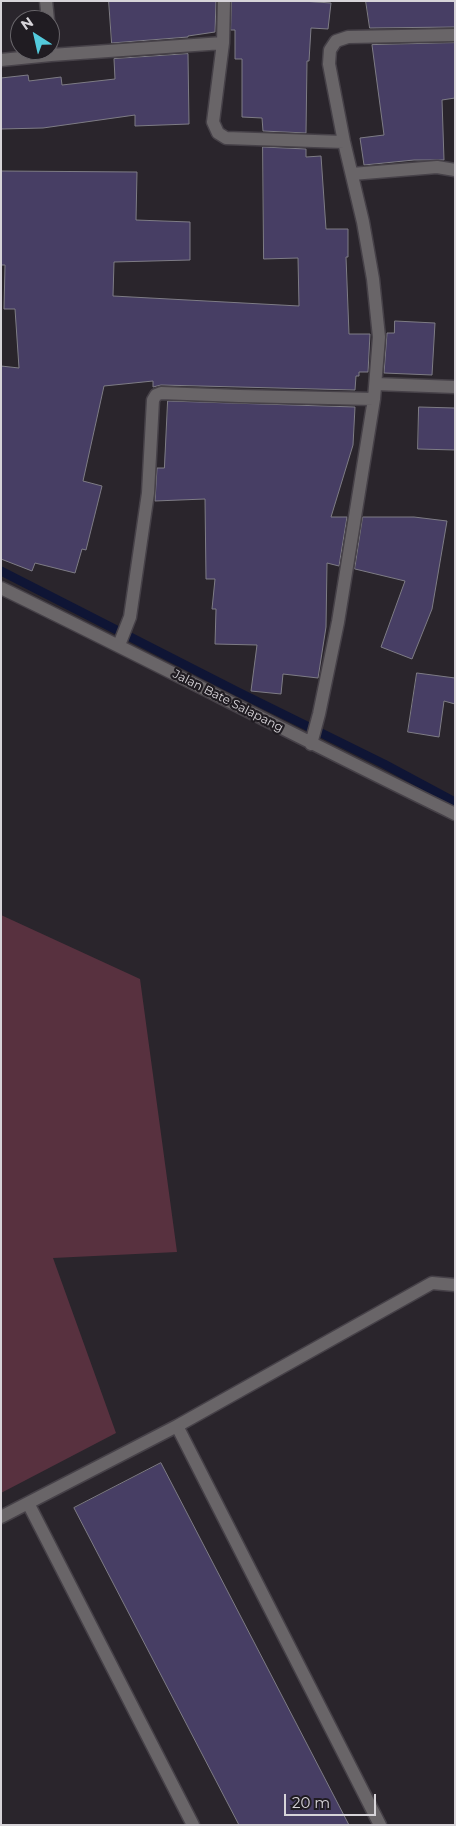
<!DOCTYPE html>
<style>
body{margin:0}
#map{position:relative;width:456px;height:1826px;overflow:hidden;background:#2a252c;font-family:Montserrat,sans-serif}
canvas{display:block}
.frame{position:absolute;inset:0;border:2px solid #d7d4d9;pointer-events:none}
.north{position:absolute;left:10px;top:10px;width:50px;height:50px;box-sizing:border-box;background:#201c22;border:1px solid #69666b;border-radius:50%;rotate:325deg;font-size:14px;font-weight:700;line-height:20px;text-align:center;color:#d7d4d9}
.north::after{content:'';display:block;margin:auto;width:18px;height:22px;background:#53cadc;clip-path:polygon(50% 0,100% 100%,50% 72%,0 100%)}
.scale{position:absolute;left:284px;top:1794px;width:92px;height:22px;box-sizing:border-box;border:2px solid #d7d4d9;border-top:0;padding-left:6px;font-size:15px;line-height:18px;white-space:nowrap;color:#d7d4d9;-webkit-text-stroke:4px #201c22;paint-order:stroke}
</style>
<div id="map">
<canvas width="456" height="1826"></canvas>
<div class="frame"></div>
<div class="north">N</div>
<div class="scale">20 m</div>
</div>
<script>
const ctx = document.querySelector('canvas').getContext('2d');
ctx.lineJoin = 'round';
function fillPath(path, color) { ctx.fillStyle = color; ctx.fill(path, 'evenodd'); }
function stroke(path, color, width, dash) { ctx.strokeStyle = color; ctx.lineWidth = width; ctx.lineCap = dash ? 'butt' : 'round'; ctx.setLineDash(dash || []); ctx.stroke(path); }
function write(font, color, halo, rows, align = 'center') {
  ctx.font = font + ' Montserrat,sans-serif'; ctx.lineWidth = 4.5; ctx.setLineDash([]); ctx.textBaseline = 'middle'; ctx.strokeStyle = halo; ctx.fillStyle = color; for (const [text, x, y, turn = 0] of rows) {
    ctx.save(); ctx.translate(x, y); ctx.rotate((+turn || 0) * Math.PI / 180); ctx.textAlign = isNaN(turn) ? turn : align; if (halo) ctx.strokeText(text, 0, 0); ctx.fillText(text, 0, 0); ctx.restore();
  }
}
fillPath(new Path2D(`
 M 1,915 L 140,979 L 177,1252 L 53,1258 L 116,1433 L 1,1493 Z`), '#58313f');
stroke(new Path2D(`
 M 1,571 L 238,692 L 384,764 L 455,802`), '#0f1535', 9);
const building = new Path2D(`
 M 109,1 L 216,1 L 215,32 L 188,36 L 188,37 L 112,43 Z
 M 232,1 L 302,1 L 331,3 L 328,29 L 311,28 L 309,61 L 307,61 L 306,133 L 263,131 L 262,118 L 242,117 L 242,59 L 235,59 L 235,30 L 231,30 Z
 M 366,1 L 455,1 L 455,27 L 370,28 Z
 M 455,43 L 455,98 L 442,100 L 444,160 L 414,160 L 364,165 L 360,138 L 384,135 L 372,45 Z
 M 188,54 L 189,124 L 135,126 L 135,115 L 43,128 L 1,129 L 1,78 L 28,75 L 29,81 L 61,77 L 62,85 L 115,79 L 114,59 Z
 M 263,147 L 306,149 L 306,157 L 321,156 L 326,229 L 348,229 L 348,257 L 346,257 L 349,334 L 370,334 L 368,372 L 359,372 L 359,376 L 356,376 L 355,390 L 161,385 L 153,387 L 153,381 L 104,386 L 83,481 L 102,486 L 86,550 L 82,549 L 75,573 L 35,563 L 32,571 L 1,559 L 1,366 L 19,368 L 15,309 L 4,309 L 5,265 L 1,265 L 1,171 L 137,172 L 136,220 L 190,222 L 190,260 L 114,262 L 113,296 L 299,306 L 298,258 L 264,259 Z
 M 395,321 L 435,323 L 432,375 L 384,373 L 387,333 L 394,333 Z
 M 168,401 L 355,407 L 353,445 L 331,517 L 347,517 L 339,566 L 327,563 L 326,627 L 318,678 L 283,674 L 281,694 L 251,691 L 257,645 L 215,644 L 216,609 L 212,609 L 215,579 L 206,579 L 205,499 L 155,501 L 157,468 L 164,468 Z
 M 419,407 L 455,408 L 455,450 L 418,449 Z
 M 363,517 L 414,517 L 447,521 L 432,609 L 412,659 L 381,647 L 405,581 L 355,569 Z
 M 417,673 L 455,678 L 455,704 L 444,701 L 439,737 L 408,732 Z
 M 161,1463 L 349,1825 L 239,1825 L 74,1508 Z`);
fillPath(building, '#473e64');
stroke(building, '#7e7c85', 1);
const minor = new Path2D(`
 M 46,1 L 48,20
 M 224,1 L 223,43 L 213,122 L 218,133 L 226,138 L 344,142
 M 50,44 L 51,55 L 223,43
 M 1,60 L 51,55
 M 352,174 L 437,167 L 455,170
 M 376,384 L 455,387
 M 1,588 C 153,662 303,740 455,814
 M 119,645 L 130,617 L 148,493 L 153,400 L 156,395 L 161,393 L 239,396 L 374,399
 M 311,744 L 319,714 L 338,622 L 374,399 L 379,337 L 373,279 L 363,222 L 344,142 L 329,64 L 330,50 L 336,41 L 348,37 L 455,35
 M 177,1426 L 380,1825
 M 28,1503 L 193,1825
 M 1,1517 L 177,1426 L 432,1283 L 455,1285`);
stroke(minor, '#464148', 15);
stroke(minor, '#696568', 12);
write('12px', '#d7d4d9', '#201c22', [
 ["Jalan Bate Salapang",228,701,27]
]);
</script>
